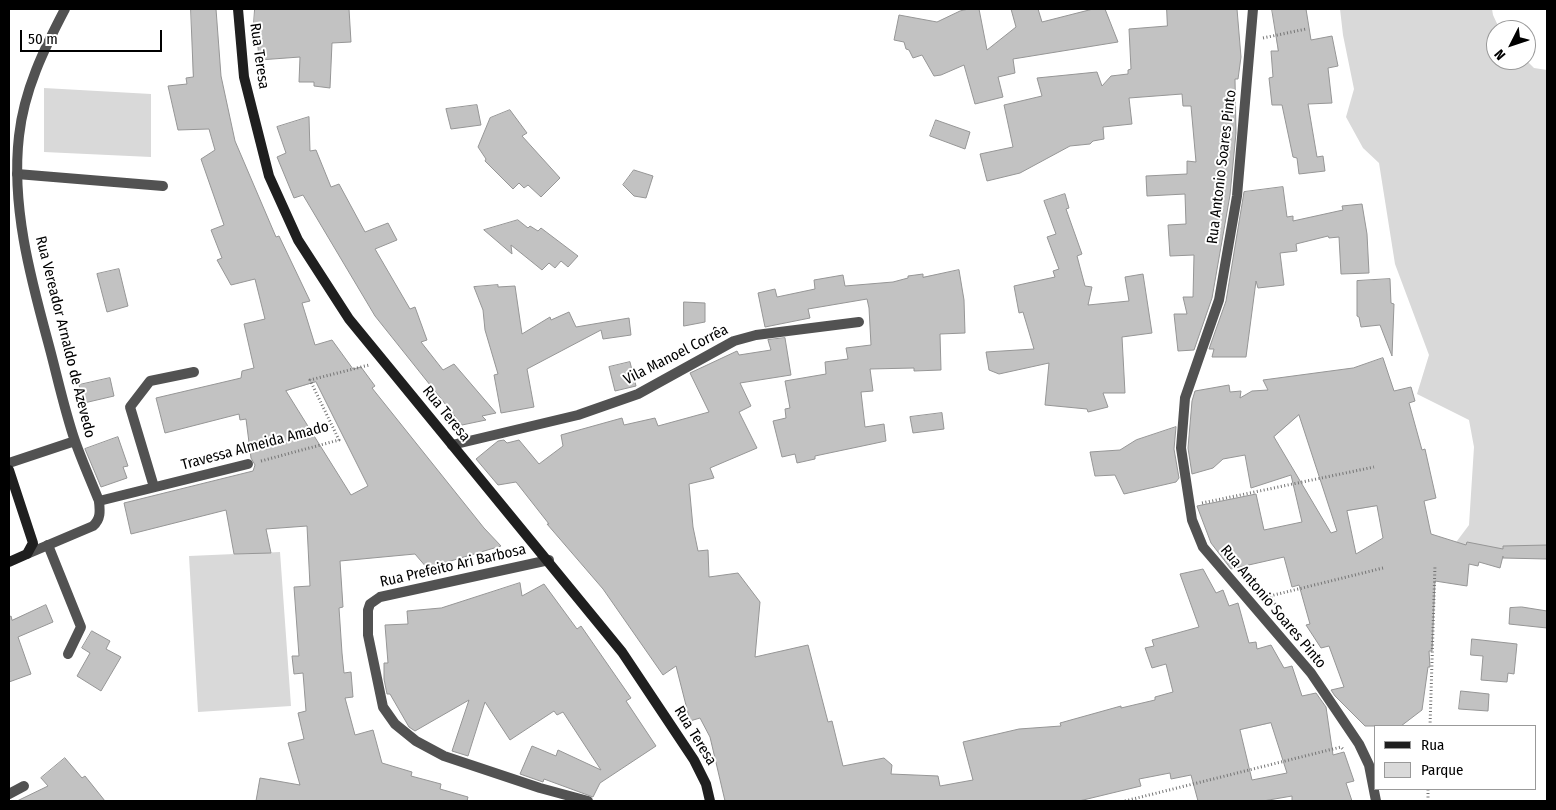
<!DOCTYPE html>
<meta charset="utf-8">
<style>
body{margin:0}
#map{position:relative;width:1556px;height:810px;overflow:hidden;background:#fff;font-family:"Fira Sans Condensed",sans-serif}
canvas{display:block}
.frame{position:absolute;inset:0;border:10px solid #000;pointer-events:none}
.legend{position:absolute;left:1374px;top:725px;width:162px;height:65px;box-sizing:border-box;background:#fff;border:1px solid #999;margin:0;padding:6px 9px;list-style:none;font-size:15px;color:#000}
.legend li{display:flex;align-items:center;gap:10px;height:25px}
.legend b{width:25px;border:1px solid #999}
.north{position:absolute;left:1486px;top:20px;width:50px;height:50px;box-sizing:border-box;background:#fff;border:1px solid #999;border-radius:50%;rotate:229deg;font-size:14px;font-weight:700;line-height:20px;text-align:center;color:#000}
.north::after{content:'';display:block;margin:auto;width:18px;height:22px;background:#000;clip-path:polygon(50% 0,100% 100%,50% 72%,0 100%)}
.scale{position:absolute;left:20px;top:30px;width:142px;height:22px;box-sizing:border-box;border:2px solid #000;border-top:0;padding-left:6px;font-size:15px;line-height:18px;white-space:nowrap;color:#000;-webkit-text-stroke:4px #fff;paint-order:stroke}
</style>
<div id="map">
<canvas width="1556" height="810"></canvas>
<div class="frame"></div>
<ul class="legend">
<li><b style="height:6px;background:#1f1f1f"></b>Rua</li>
<li><b style="height:14px;background:#d9d9d9"></b>Parque</li>
</ul>
<div class="north">N</div>
<div class="scale">50 m</div>
</div>
<script>
const ctx = document.querySelector('canvas').getContext('2d');
ctx.lineJoin = 'round';
function fillPath(path, color) { ctx.fillStyle = color; ctx.fill(path, 'evenodd'); }
function stroke(path, color, width, dash) { ctx.strokeStyle = color; ctx.lineWidth = width; ctx.lineCap = dash ? 'butt' : 'round'; ctx.setLineDash(dash || []); ctx.stroke(path); }
function write(font, color, halo, rows, align = 'center') {
  ctx.font = font + ' "Fira Sans Condensed",sans-serif'; ctx.lineWidth = 4; ctx.setLineDash([]); ctx.textBaseline = 'middle'; ctx.strokeStyle = halo; ctx.fillStyle = color; for (const [text, x, y, turn = 0] of rows) {
    ctx.save(); ctx.translate(x, y); ctx.rotate((+turn || 0) * Math.PI / 180); ctx.textAlign = isNaN(turn) ? turn : align; if (halo) ctx.strokeText(text, 0, 0); ctx.fillText(text, 0, 0); ctx.restore();
  }
}
fillPath(new Path2D(`
 M 1340,9 L 1492,9 L 1493,15 L 1500,30 L 1496,30 L 1496,60 L 1526,60 L 1534,68 L 1547,70 L 1547,547 L 1491,550 L 1454,545 L 1469,525 L 1474,447 L 1469,420 L 1417,394 L 1429,355 L 1395,264 L 1379,163 L 1363,148 L 1346,117 L 1354,89 L 1343,35 Z
 M 44,88 L 151,94 L 151,157 L 44,152 Z
 M 280,552 L 291,706 L 198,712 L 189,556 Z`), '#d9d9d9');
const building = new Path2D(`
 M 191,9 L 216,9 L 221,76 L 235,141 L 276,237 L 279,236 L 310,301 L 302,303 L 315,345 L 332,340 L 353,369 L 361,367 L 375,386 L 372,388 L 484,528 L 501,546 L 427,568 L 415,554 L 340,561 L 343,607 L 339,608 L 342,653 L 344,673 L 351,672 L 353,697 L 345,698 L 355,735 L 373,730 L 382,763 L 412,772 L 411,776 L 441,784 L 440,789 L 468,797 L 467,801 L 256,801 L 260,778 L 300,785 L 288,743 L 304,739 L 298,713 L 306,711 L 303,673 L 294,674 L 292,656 L 299,656 L 294,587 L 310,586 L 307,526 L 266,529 L 271,553 L 234,554 L 226,510 L 131,534 L 124,503 L 253,471 L 255,465 L 251,458 L 246,419 L 240,420 L 239,414 L 165,433 L 156,398 L 241,378 L 242,371 L 254,368 L 244,324 L 265,319 L 255,279 L 231,285 L 217,260 L 222,258 L 211,230 L 224,225 L 201,159 L 215,150 L 209,129 L 178,130 L 168,86 L 187,84 L 186,78 L 193,77 ZM 316,382 L 368,486 L 351,495 L 286,391 Z
 M 255,9 L 349,9 L 351,42 L 332,43 L 330,88 L 314,86 L 314,82 L 299,82 L 300,57 L 259,60 L 256,23 L 254,23 Z
 M 969,9 L 979,9 L 987,50 L 1016,27 L 1011,9 L 1038,9 L 1042,22 L 1093,9 L 1105,9 L 1118,42 L 1013,59 L 1015,73 L 998,77 L 1003,97 L 975,104 L 964,65 L 941,75 L 934,76 L 922,55 L 913,58 L 909,50 L 906,49 L 904,42 L 894,40 L 899,15 L 937,22 L 960,11 Z
 M 1167,9 L 1237,9 L 1241,57 L 1238,79 L 1235,79 L 1236,133 L 1230,195 L 1212,298 L 1194,350 L 1178,351 L 1174,314 L 1187,314 L 1183,297 L 1193,297 L 1194,255 L 1170,256 L 1168,225 L 1186,224 L 1185,194 L 1147,196 L 1146,176 L 1187,174 L 1187,161 L 1196,162 L 1191,106 L 1183,106 L 1182,94 L 1129,98 L 1132,124 L 1103,127 L 1104,139 L 1093,141 L 1090,144 L 1070,146 L 1020,173 L 987,181 L 980,154 L 1013,147 L 1004,105 L 1042,96 L 1037,78 L 1097,72 L 1102,86 L 1111,76 L 1128,74 L 1128,70 L 1131,69 L 1129,29 L 1167,26 Z
 M 1272,9 L 1306,9 L 1311,40 L 1332,36 L 1338,66 L 1328,68 L 1332,103 L 1308,104 L 1317,157 L 1323,156 L 1325,171 L 1299,174 L 1297,158 L 1293,157 L 1282,105 L 1272,105 L 1269,78 L 1273,77 L 1271,51 L 1278,51 Z
 M 477,105 L 481,125 L 451,129 L 446,109 Z
 M 510,110 L 527,133 L 522,136 L 560,178 L 541,197 L 528,185 L 524,188 L 519,183 L 513,189 L 485,161 L 486,159 L 478,147 L 490,118 Z
 M 309,117 L 310,151 L 316,150 L 331,187 L 339,184 L 365,232 L 388,223 L 397,240 L 375,249 L 410,309 L 415,307 L 427,340 L 421,342 L 443,370 L 454,364 L 496,413 L 482,416 L 486,420 L 462,425 L 375,316 L 303,195 L 294,198 L 277,157 L 286,153 L 277,127 Z
 M 936,120 L 970,132 L 965,149 L 930,136 Z
 M 634,170 L 653,176 L 646,198 L 634,196 L 623,185 Z
 M 1283,187 L 1287,217 L 1293,216 L 1293,221 L 1343,210 L 1342,206 L 1362,204 L 1367,234 L 1369,273 L 1341,274 L 1339,237 L 1329,238 L 1328,236 L 1296,244 L 1297,251 L 1280,253 L 1284,285 L 1258,288 L 1256,281 L 1246,357 L 1212,357 L 1214,349 L 1209,349 L 1226,301 L 1244,192 Z
 M 1065,194 L 1069,208 L 1066,209 L 1082,254 L 1077,256 L 1085,286 L 1092,287 L 1088,305 L 1129,301 L 1125,277 L 1143,274 L 1152,333 L 1122,337 L 1125,393 L 1103,393 L 1108,407 L 1088,412 L 1087,409 L 1045,405 L 1049,363 L 999,374 L 989,370 L 986,352 L 1034,349 L 1023,312 L 1019,313 L 1014,286 L 1055,277 L 1053,271 L 1059,269 L 1047,237 L 1056,234 L 1044,201 Z
 M 518,220 L 528,228 L 530,226 L 538,231 L 541,228 L 578,256 L 568,267 L 561,261 L 555,268 L 549,263 L 542,270 L 511,245 L 512,254 L 484,230 Z
 M 119,269 L 128,306 L 107,312 L 97,274 Z
 M 959,270 L 964,300 L 965,333 L 940,334 L 941,370 L 914,371 L 914,368 L 870,369 L 873,391 L 861,392 L 865,427 L 884,424 L 886,441 L 815,456 L 815,459 L 797,463 L 795,454 L 782,457 L 773,421 L 786,418 L 785,409 L 790,408 L 785,381 L 826,374 L 825,362 L 848,359 L 846,348 L 871,345 L 869,308 L 867,299 L 808,309 L 810,318 L 765,327 L 758,293 L 775,289 L 777,297 L 815,289 L 814,280 L 843,275 L 845,286 L 893,282 L 908,278 L 908,276 L 923,274 L 923,277 Z
 M 1390,279 L 1391,303 L 1394,304 L 1392,356 L 1380,325 L 1361,327 L 1359,317 L 1357,316 L 1357,281 Z
 M 498,285 L 498,287 L 515,286 L 522,334 L 550,317 L 551,320 L 569,312 L 576,327 L 629,318 L 631,335 L 603,339 L 601,330 L 527,369 L 534,407 L 501,413 L 494,375 L 498,374 L 485,330 L 483,310 L 474,287 Z
 M 684,302 L 705,303 L 705,322 L 684,326 Z
 M 785,338 L 791,375 L 740,383 L 751,406 L 739,412 L 757,448 L 710,468 L 714,478 L 689,484 L 693,527 L 698,551 L 708,550 L 709,577 L 738,573 L 760,602 L 755,657 L 808,645 L 828,722 L 832,721 L 843,766 L 884,758 L 892,765 L 891,774 L 938,776 L 940,786 L 973,780 L 963,742 L 1019,729 L 1061,726 L 1060,723 L 1121,706 L 1121,708 L 1155,700 L 1155,697 L 1173,692 L 1166,664 L 1152,668 L 1145,648 L 1154,646 L 1152,640 L 1199,627 L 1180,574 L 1203,569 L 1216,593 L 1223,590 L 1229,606 L 1238,603 L 1249,643 L 1256,642 L 1257,649 L 1271,645 L 1284,668 L 1292,666 L 1302,696 L 1316,693 L 1326,707 L 1333,755 L 1344,752 L 1354,781 L 1346,783 L 1352,801 L 1292,801 L 1292,796 L 1263,801 L 1198,801 L 1191,775 L 1171,779 L 1170,773 L 1139,779 L 1141,786 L 1079,801 L 725,801 L 710,737 L 700,718 L 690,721 L 676,666 L 663,675 L 603,589 L 547,524 L 549,524 L 516,482 L 498,485 L 476,459 L 498,441 L 504,440 L 507,443 L 519,440 L 539,464 L 563,446 L 561,435 L 622,418 L 624,425 L 655,418 L 658,426 L 709,412 L 690,373 L 737,351 L 739,355 L 771,350 L 768,340 ZM 1271,723 L 1287,773 L 1252,780 L 1240,730 Z
 M 1383,358 L 1394,391 L 1411,387 L 1415,401 L 1409,403 L 1422,450 L 1425,449 L 1436,498 L 1424,501 L 1431,534 L 1466,545 L 1467,542 L 1503,549 L 1503,546 L 1547,545 L 1547,559 L 1503,558 L 1503,556 L 1500,568 L 1479,562 L 1478,566 L 1469,564 L 1467,586 L 1435,581 L 1432,651 L 1429,651 L 1430,667 L 1428,667 L 1422,710 L 1401,726 L 1365,726 L 1335,696 L 1331,690 L 1344,687 L 1329,646 L 1321,648 L 1306,625 L 1310,624 L 1299,585 L 1292,587 L 1284,557 L 1231,569 L 1211,543 L 1197,506 L 1256,494 L 1264,530 L 1302,522 L 1291,475 L 1251,488 L 1245,455 L 1223,459 L 1213,468 L 1192,474 L 1188,448 L 1192,401 L 1195,391 L 1229,385 L 1230,392 L 1241,391 L 1240,398 L 1252,391 L 1268,390 L 1263,380 L 1353,368 ZM 1299,415 L 1337,531 L 1331,533 L 1274,437 ZM 1377,506 L 1383,538 L 1356,554 L 1347,511 Z
 M 630,362 L 636,386 L 615,391 L 609,367 Z
 M 110,378 L 114,396 L 84,403 L 79,385 Z
 M 942,413 L 944,429 L 913,433 L 910,417 Z
 M 1176,427 L 1174,449 L 1179,478 L 1176,482 L 1124,494 L 1115,475 L 1095,476 L 1090,452 L 1120,450 L 1136,440 Z
 M 118,437 L 128,466 L 123,467 L 127,478 L 101,487 L 85,449 Z
 M 520,583 L 522,596 L 544,584 L 577,629 L 581,626 L 631,698 L 626,701 L 656,746 L 600,783 L 593,797 L 544,779 L 543,782 L 520,774 L 532,746 L 556,756 L 558,750 L 601,770 L 563,712 L 557,715 L 554,711 L 510,740 L 485,702 L 468,756 L 452,751 L 469,700 L 415,731 L 409,727 L 390,694 L 387,694 L 384,679 L 384,663 L 388,663 L 385,625 L 408,624 L 407,611 L 441,608 Z
 M 46,605 L 53,622 L 18,637 L 31,674 L 9,682 L 9,617 L 11,616 L 12,620 Z
 M 1522,607 L 1547,611 L 1547,628 L 1509,624 L 1510,608 Z
 M 92,631 L 110,641 L 106,649 L 121,657 L 101,691 L 77,676 L 90,653 L 82,648 Z
 M 1472,639 L 1517,644 L 1514,674 L 1508,673 L 1507,682 L 1481,680 L 1483,656 L 1471,655 Z
 M 1461,691 L 1489,694 L 1488,711 L 1459,709 Z
 M 65,758 L 82,778 L 85,776 L 105,801 L 17,801 L 48,786 L 41,778 Z`);
fillPath(building, '#c2c2c2');
stroke(building, '#969696', 1);
stroke(new Path2D(`
 M 1263,38 L 1306,29
 M 261,461 L 339,440 L 310,380 L 369,365
 M 1202,503 L 1374,467
 M 1252,582 L 1270,596 L 1281,613
 M 1270,596 L 1383,568
 M 1430,726 L 1435,565
 M 1125,801 L 1341,747 L 1344,750
 M 1428,801 L 1428,789`), '#747474', 3, [1, 2.5]);
stroke(new Path2D(`
 M 17,174 L 163,186
 M 154,487 L 130,407 L 150,381 L 194,372
 M 99,501 L 248,464
 M 48,545 L 81,627 L 68,654
 M 9,794 L 24,786`), '#525252', 10);
stroke(new Path2D(`
 M 1253,9 L 1237,196 L 1219,300 L 1185,398 L 1181,448 L 1192,520 L 1203,547 L 1311,673 L 1359,744 L 1369,765 L 1376,801
 M 452,445 L 578,415 L 638,394 L 734,341 L 756,335 L 859,322
 M 9,463 L 75,441
 M 27,554 L 93,526 C 101,519 100,511 99,501 C 91,481 82,461 75,441 C 64,409 57,375 48,342 C 30,276 11,205 19,136 C 24,90 44,49 65,9
 M 549,560 L 380,597 L 370,604 L 368,610 L 368,635 L 383,707 L 395,724 L 416,741 L 444,756 L 540,788 L 588,801`), '#525252', 10);
stroke(new Path2D(`
 M 238,9 L 244,77 L 269,176 L 298,240 L 349,319 L 622,652 L 694,760 L 706,784 L 710,801
 M 9,470 L 33,543 L 27,554 L 9,562`), '#1f1f1f', 10);
write('15px', '#000', '#fff', [
 ["Rua Teresa",259,56,82],
 ["Rua Antonio Soares Pinto",1222,167,-83],
 ["Rua Vereador Arnaldo de Azevedo",65,337,76],
 ["Vila Manoel Corrêa",676,355,-27],
 ["Rua Teresa",446,414,51],
 ["Travessa Almeida Amado",255,446,-15],
 ["Rua Prefeito Ari Barbosa",453,566,-13],
 ["Rua Antonio Soares Pinto",1273,607,50],
 ["Rua Teresa",695,736,58]
]);
</script>
